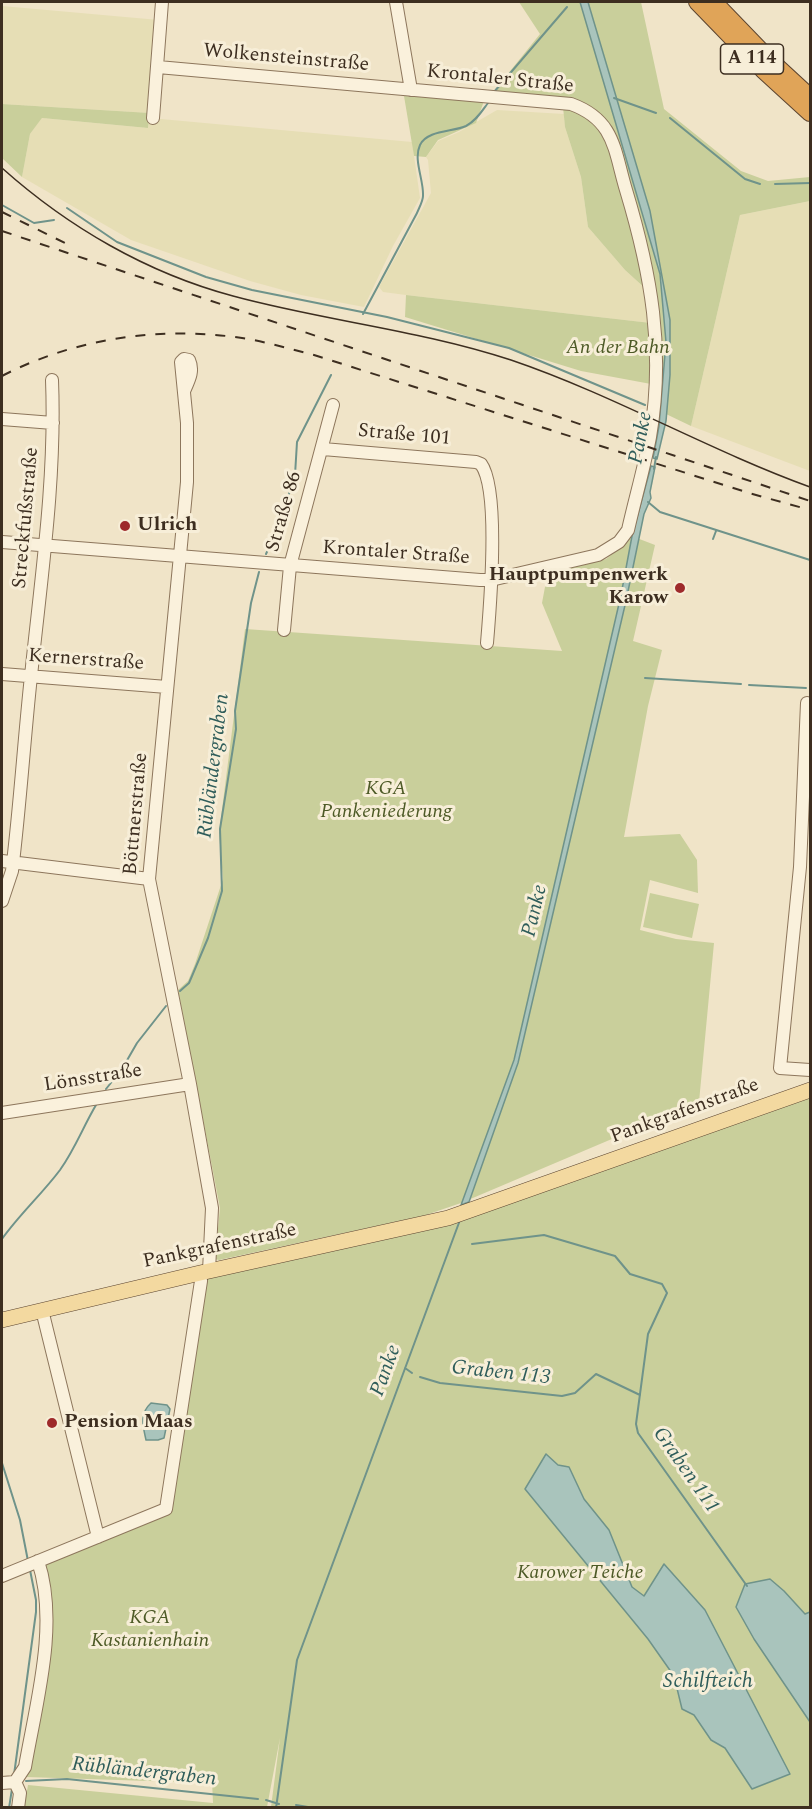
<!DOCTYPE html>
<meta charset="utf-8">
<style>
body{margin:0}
#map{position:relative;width:812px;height:1809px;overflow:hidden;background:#f0e4c8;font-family:Spectral,serif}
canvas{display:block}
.frame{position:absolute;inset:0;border:3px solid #3d2e20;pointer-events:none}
</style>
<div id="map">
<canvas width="812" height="1809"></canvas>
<div class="frame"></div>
</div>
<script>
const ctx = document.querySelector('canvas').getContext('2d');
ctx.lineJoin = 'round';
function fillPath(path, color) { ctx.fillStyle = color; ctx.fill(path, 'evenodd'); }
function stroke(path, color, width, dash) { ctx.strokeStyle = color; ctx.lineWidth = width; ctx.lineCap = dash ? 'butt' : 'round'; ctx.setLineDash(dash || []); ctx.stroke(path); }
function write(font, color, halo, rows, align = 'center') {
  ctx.font = font + ' Spectral,serif'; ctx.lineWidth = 6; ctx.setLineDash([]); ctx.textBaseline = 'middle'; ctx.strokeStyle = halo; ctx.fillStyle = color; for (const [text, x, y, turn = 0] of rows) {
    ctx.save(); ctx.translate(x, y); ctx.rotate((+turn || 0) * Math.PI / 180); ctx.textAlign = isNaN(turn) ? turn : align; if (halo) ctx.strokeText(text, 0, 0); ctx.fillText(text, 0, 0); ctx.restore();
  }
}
fillPath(new Path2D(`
 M 2,6 L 159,20 L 150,113 L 2,104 Z
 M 497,110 L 564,114 L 565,127 L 581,177 L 588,227 L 625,270 L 647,290 L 651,323 L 406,295 L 383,292 L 379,287 L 431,193 L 428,160 L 426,157 L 438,141 L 459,132 Z
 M 42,118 L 148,128 L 150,118 L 412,142 L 420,198 L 393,246 L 364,307 L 301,295 L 250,281 L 131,240 L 22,177 L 30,134 Z
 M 810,201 L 810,471 L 691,426 L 740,215 Z`), '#e6deb5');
fillPath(new Path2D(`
 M 519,2 L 580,2 L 660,274 L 666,342 L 660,410 L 658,409 L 662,356 L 618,148 L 572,101 L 494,91 L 540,34 Z
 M 588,2 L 641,2 L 664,109 L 741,171 L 768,181 L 810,177 L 810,201 L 740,215 L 691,426 L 666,414 L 670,375 L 670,320 L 650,211 Z
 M 404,96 L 484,101 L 476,123 L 438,140 L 426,157 L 414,156 Z
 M 2,104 L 150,113 L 148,128 L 42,118 L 30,134 L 22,177 L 2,158 Z
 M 563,107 L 593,119 L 607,137 L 647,290 L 625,270 L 588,227 L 581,177 L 565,127 Z
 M 406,295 L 651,323 L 651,384 L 581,371 L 405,317 Z
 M 629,535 L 655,545 L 633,641 L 662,650 L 648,706 L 624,837 L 680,834 L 697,860 L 698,893 L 650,880 L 640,930 L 676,939 L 714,943 L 699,1102 L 461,1203 L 423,1216 L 219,1260 L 215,1259 L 220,1208 L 178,990 L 188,981 L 195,964 L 223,879 L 219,833 L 245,629 L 562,651 L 542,603 L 545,587 L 561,570 L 606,559 L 620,548 Z
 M 650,893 L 699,904 L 692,938 L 643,927 Z
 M 810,1097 L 810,1807 L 271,1807 L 280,1738 L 267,1807 L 24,1808 L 28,1785 L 213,1803 L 212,1781 L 211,1783 L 26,1777 L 50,1643 L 43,1563 L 169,1512 L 206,1275 L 403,1232 Z`), '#c9cf9b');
const water = new Path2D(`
 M 580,2 L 588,2 L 650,211 L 670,320 L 670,375 L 666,421 L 657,459 L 653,458 L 659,426 L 666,342 L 660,274 Z
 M 651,466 L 655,467 L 650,492 L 651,498 L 644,514 L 626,601 L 518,1063 L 469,1202 L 461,1205 L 514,1060 L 621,595 L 632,536 Z
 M 151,1403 L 167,1405 L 170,1409 L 164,1438 L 158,1440 L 146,1440 C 143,1426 139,1414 151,1403 Z
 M 546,1454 L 558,1465 L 569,1467 L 584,1499 L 609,1530 L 632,1587 L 644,1596 L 664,1564 L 705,1610 L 790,1774 L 752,1789 L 725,1748 L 711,1740 L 694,1715 L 682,1709 L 674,1676 L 648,1639 L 525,1489 Z
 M 770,1579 L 784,1591 L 805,1614 L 810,1612 L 810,1722 L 754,1639 L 736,1607 L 745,1584 Z`);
fillPath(water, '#a9c4bc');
stroke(water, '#6f938a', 1.5);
stroke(new Path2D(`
 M 494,92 L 567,7
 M 614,98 L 656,113
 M 670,118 L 745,179 L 760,184
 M 775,184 L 810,183
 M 2,205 L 34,223 L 54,220
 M 67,208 L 117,242 L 206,277 L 252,290 L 387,317 L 509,348 L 645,405
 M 363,314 L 417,213 C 419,208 423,201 423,196 C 424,180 413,160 420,145 C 427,130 453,132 466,126 C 476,121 482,111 488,103
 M 654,469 L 656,457
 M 648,502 L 660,512 L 810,560
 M 713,539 L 716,531
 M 266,554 L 280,523 L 295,475 L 297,442 L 331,375
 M 645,678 L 741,684
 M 749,685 L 806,688
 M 180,991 L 189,983 L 192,976 L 208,938 L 222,891 L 220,829 L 236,729 L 235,711 L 251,603 L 259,572
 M 106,1089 L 122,1069 L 137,1043 L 166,1006
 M 2,1239 C 19,1215 42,1194 60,1170 C 75,1149 83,1127 96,1105
 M 472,1244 L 544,1235 L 615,1256 L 630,1274 L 662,1284 L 667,1293 L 648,1334 L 636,1424 L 638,1433 L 747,1586
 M 405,1368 L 412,1373
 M 420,1377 L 440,1383 L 562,1396 L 575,1393 L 596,1374 L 640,1395
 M 2,1463 L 20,1520 L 28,1561
 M 14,1775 L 36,1612 L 36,1600 L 30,1570
 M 26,1781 L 67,1779 L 258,1799
 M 266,1800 L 279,1804
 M 296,1805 L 314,1808
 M 9,1808 L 12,1789
 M 276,1808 L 297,1660 L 460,1220`), '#6f938a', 2);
const minor = new Path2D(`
 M 396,2 L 411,90
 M 153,118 L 162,2
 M 184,391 C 189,380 194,371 189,360 L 184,359 L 181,362 L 187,423 L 187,482 L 149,879 L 190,1084 L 212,1208 L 209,1271
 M 2,419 L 53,423
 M 323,449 L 476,462 L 481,464 C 500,490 490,608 487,643
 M 2,542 L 480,580 L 491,580 L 598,555 L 619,542 L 628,530 C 635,499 644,468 650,437 C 665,350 651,273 626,190 C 614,150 615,120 571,104 L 158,67
 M 284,630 L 290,566 L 333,405
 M 2,674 L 167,687
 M 807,703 L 800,867 L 780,1068 L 810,1070
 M 2,861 L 149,879
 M 2,901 L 12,871 C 20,806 24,741 31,676 C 41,578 56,479 52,380
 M 2,1113 L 190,1084
 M 42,1310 L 98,1537
 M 2,1576 L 166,1509 L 201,1281 L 200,1273
 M 15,1782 L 25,1767 C 36,1703 59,1624 38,1561
 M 15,1782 L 20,1793 L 18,1808
 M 2,1783 L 15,1782`);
const major = new Path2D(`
 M 2,1320 L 200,1273 L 448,1218 L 810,1090`);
const highway = new Path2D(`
 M 697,2 L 763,70 L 810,113
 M 714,2 L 769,59 L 810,97`);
stroke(minor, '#8d765c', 14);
stroke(major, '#5b4430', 16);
stroke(highway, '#5b4430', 18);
stroke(minor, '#faf1dc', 12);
stroke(major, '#f3d9a0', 15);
stroke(highway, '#e0a458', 16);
stroke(new Path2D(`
 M 2,168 C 68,227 147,273 233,296 C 325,321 420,330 511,360 C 614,395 708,450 810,487`), '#3d2e20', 1.5);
stroke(new Path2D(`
 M 2,212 L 69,245
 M 2,231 L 810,501
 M 2,376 C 75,338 161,326 242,338 C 267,342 290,349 314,355 L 749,493 L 810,510`), '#3d2e20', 2, [10, 10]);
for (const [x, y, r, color] of [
 [125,526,6,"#9e2a2b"],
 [680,588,6,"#9e2a2b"],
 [52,1423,6,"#9e2a2b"]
]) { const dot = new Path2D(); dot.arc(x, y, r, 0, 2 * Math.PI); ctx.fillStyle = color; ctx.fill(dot); stroke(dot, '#f7eed8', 2); }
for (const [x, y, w] of [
 [752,59,63]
]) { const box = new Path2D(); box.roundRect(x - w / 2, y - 15, w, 30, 4.5); ctx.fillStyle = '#f7eed8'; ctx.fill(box); stroke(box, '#3d2e20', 1.5); }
write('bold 18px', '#3d2e20', null, [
 ["A 114",752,59]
]);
write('20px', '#3d2e20', '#f7eed8', [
 ["Wolkensteinstraße",286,59,5],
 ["Krontaler Straße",500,80,6],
 ["Straße 101",404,436,5],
 ["Straße 86",285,512,-74],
 ["Streckfußstraße",27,518,-85],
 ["Krontaler Straße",396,554,4],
 ["Kernerstraße",86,661,4],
 ["Böttnerstraße",137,814,-85],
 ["Lönsstraße",93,1079,-9],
 ["Pankgrafenstraße",685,1112,-20],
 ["Pankgrafenstraße",220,1247,-12]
]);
write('italic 20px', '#4d5a26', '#f7eed8', [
 ["An der Bahn",618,349],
 ["KGA",386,790],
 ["Pankeniederung",386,813],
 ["Karower Teiche",580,1574],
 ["KGA",150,1619],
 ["Kastanienhain",150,1642]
]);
write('bold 20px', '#3d2e20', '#f7eed8', [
 ["Ulrich",137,526],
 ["Hauptpumpenwerk",668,576,"right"],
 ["Karow",668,599,"right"],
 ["Pension Maas",64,1423]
], 'left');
write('italic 21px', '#2f5d5a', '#f7eed8', [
 ["Panke",642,438,-79],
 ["Rübländergraben",215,766,-83],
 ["Panke",536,911,-77],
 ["Panke",387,1371,-70],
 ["Graben 113",501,1374,6],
 ["Graben 111",685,1471,55],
 ["Schilfteich",708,1683],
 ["Rübländergraben",144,1773,6]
]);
</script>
